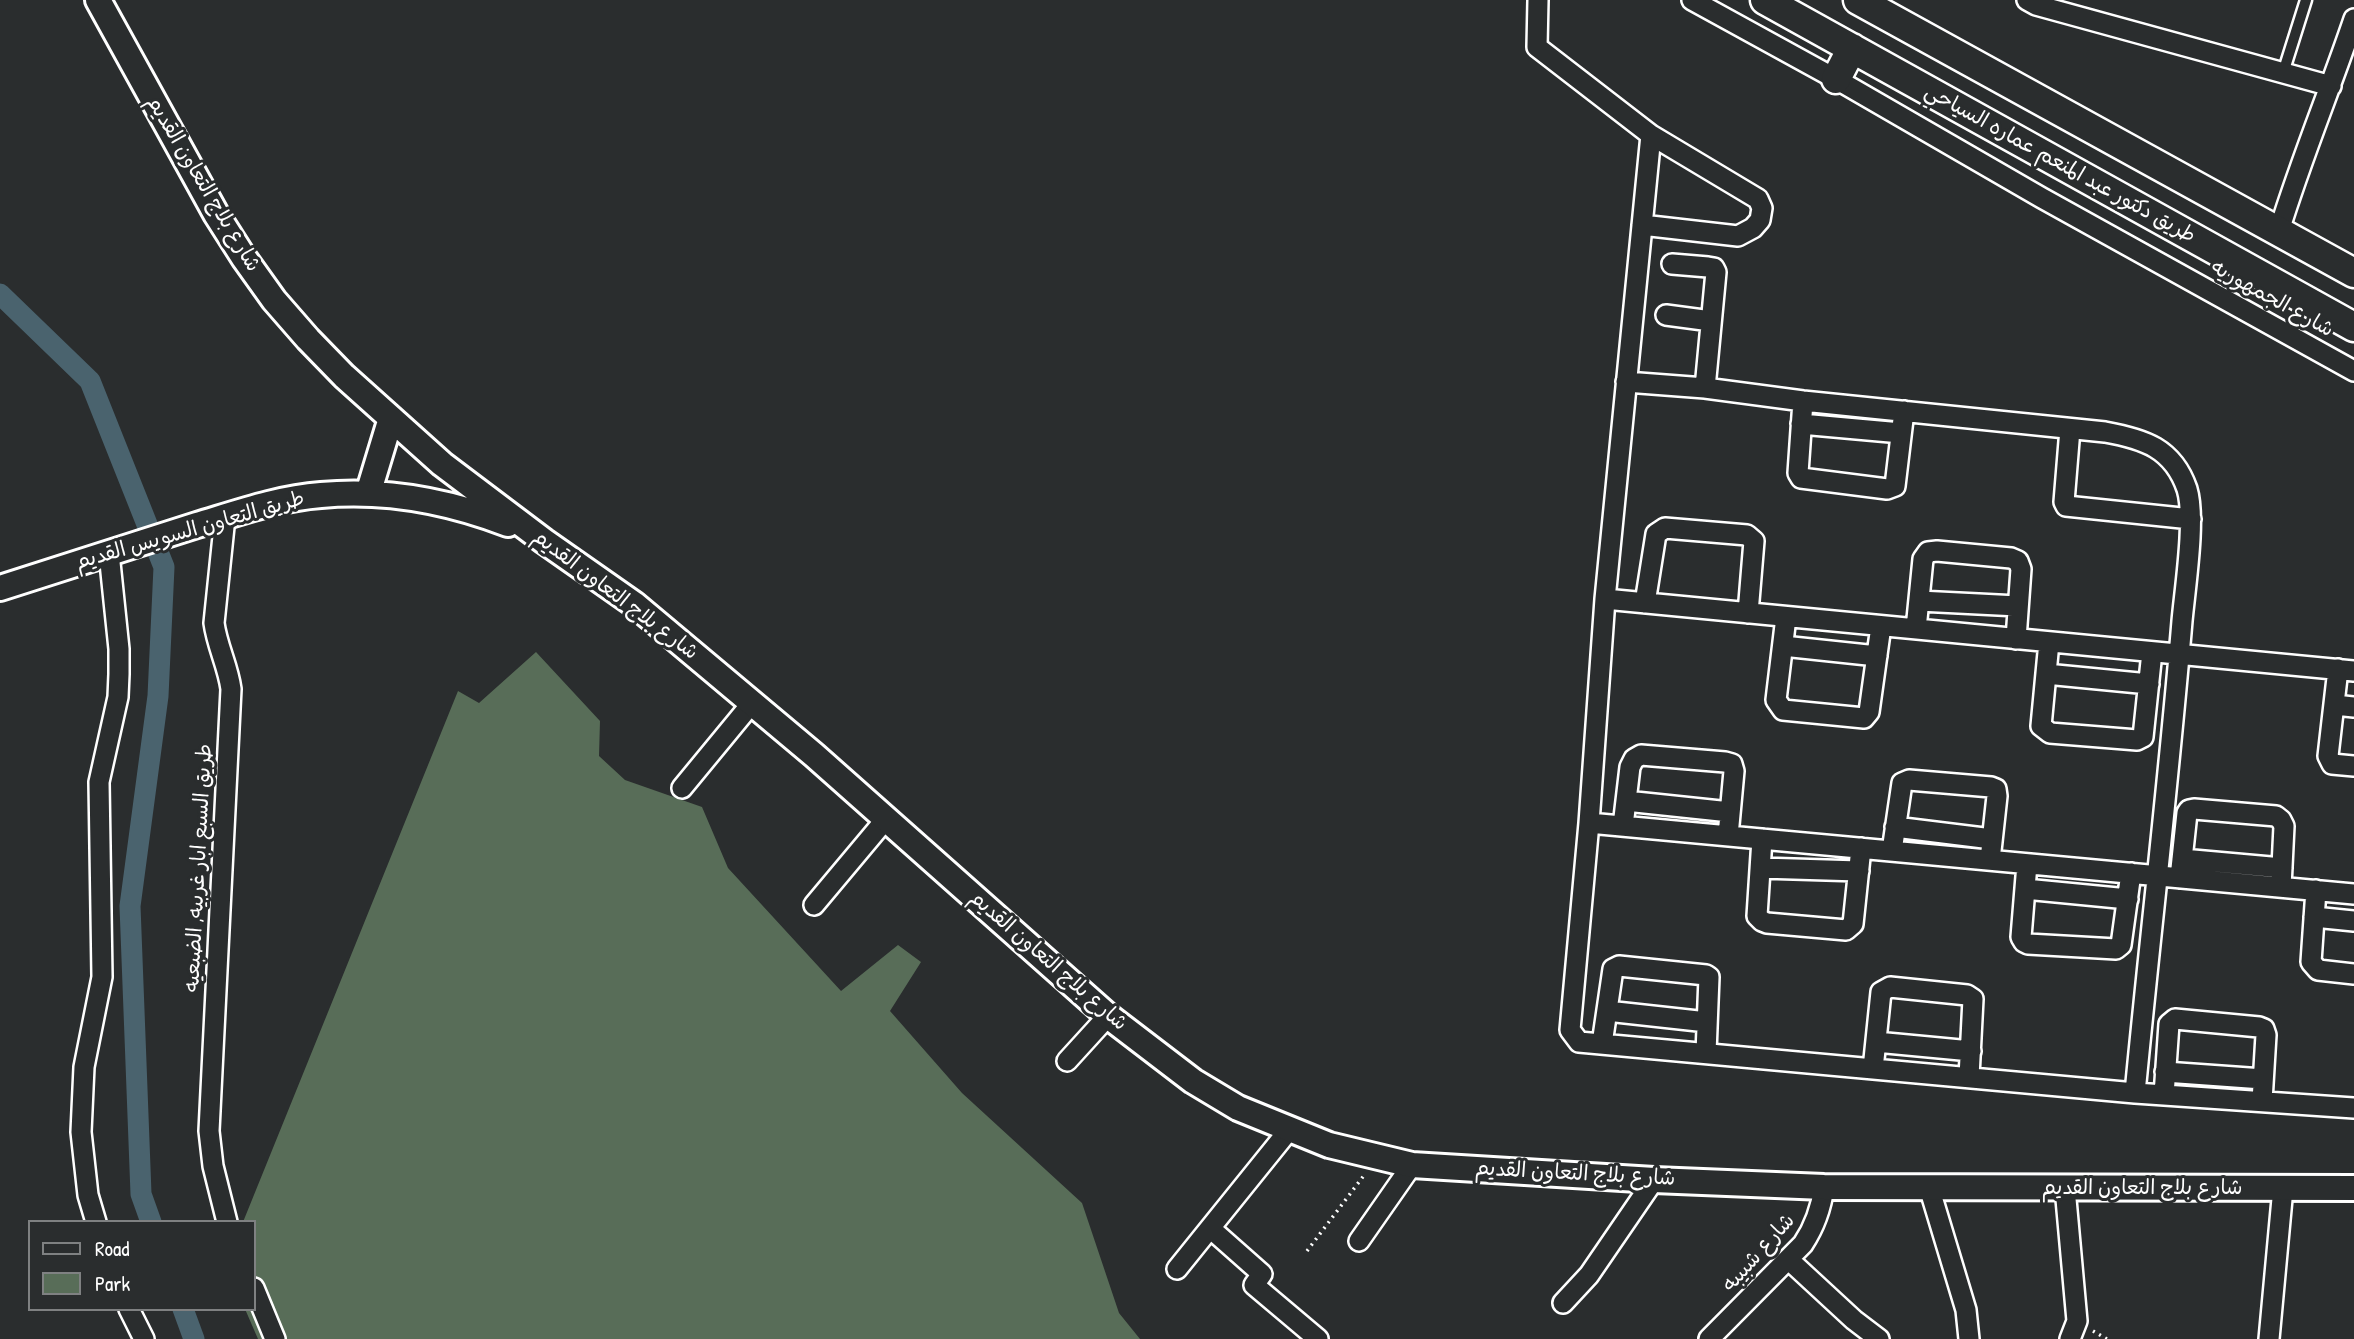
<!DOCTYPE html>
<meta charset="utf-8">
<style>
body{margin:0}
#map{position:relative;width:2354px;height:1339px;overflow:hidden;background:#2a2d2e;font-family:"Patrick Hand",sans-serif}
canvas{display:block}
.legend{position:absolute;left:28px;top:1220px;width:228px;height:91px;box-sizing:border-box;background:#2a2d2e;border:2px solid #7f8182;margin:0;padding:9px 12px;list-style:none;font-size:21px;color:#fff}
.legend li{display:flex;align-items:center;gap:14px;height:35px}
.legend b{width:35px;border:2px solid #7f8182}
</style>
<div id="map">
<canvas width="2354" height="1339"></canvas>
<ul class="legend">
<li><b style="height:9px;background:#2a2d2e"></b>Road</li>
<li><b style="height:19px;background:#586d58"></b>Park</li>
</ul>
</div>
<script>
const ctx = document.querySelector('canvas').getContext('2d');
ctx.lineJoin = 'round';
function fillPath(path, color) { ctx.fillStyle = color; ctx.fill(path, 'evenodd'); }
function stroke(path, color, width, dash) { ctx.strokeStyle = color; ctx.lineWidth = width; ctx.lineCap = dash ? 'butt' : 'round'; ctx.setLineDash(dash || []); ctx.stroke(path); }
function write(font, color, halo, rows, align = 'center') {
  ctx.font = font + ' "Patrick Hand","Playpen Sans Arabic",sans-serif'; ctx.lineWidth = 6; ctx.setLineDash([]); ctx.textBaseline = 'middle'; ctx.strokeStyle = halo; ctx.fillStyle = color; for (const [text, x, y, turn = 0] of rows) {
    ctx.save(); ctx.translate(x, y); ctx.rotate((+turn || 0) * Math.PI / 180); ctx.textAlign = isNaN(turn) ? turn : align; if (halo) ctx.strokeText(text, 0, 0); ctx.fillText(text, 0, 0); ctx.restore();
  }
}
fillPath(new Path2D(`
 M 536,652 L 600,721 L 599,756 L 625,780 L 702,807 L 728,868 L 841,991 L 898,945 L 921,962 L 890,1011 L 962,1093 L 1082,1203 L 1119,1313 L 1140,1339 L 258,1339 L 245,1309 L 254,1309 L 254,1222 L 243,1222 L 458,691 L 479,703 Z`), '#586d58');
stroke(new Path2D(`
 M 0,294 L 90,381 L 164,567 L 158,696 L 130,906 L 141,1194 L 151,1222
 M 183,1309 L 194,1339`), '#4a636e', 21);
const service = new Path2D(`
 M 2283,73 L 2306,0`);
const minor = new Path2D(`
 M 1538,0 L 1537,47 L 1651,135 L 1605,599 L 1589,823 L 1570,1030 L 1579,1042 L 2135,1093 L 2354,1108
 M 1692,0 L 1836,79 L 2042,198 L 2354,371
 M 2027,0 L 2036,5 L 2331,86
 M 1642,225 L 1738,236 L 1753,228 L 1760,220 L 1762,208 L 1758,199 L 1651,135
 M 2279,231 C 2301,159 2330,90 2354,19
 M 1672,264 L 1708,267 L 1714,268 L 1716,272 L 1705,388
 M 1666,315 L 1711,321
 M 1626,382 L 1705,388 L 1803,401 L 2105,432 C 2144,439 2173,448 2187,489 C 2196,518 2185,588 2182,621 C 2169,779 2150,936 2135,1093
 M 1803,401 L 1798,473 L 1801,478 L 1887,489 L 1895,486 L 1904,411
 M 1801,424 L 1901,433
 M 2070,429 L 2064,502 L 2066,506 L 2191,519
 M 225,517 L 214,623 C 217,646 228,666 231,689 L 209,1131 L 213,1166 L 227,1222
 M 1605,599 L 2354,671
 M 1919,601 L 2018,606
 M 1645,603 L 1656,534 L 1665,528 L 1747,535 L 1754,541 L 1748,613
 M 1786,617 L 1776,700 L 1783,710 L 1864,718 L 1869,712 L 1881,626
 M 1916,629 L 1923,559 L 1928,552 L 1937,551 L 2011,558 L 2018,561 L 2021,569 L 2016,639
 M 2049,642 L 2041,726 L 2050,733 L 2137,740 L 2143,737 L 2152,652
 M 1783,646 L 1877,656
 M 2338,669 L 2328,756 L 2332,764 L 2354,766
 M 2046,674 L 2149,684
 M 2335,705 L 2354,707
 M 682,788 L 752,703
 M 1626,801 L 1730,812
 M 1589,823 L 2354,894
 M 1623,826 L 1630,767 L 1634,759 L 1641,755 L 1725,762 L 1732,764 L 1734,771 L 1728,836
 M 1895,827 L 1992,839
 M 1762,839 L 1757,916 L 1762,921 L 1767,923 L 1846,930 L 1853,924 L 1861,848
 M 1892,851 L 1902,783 L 1909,780 L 1991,787 L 1996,789 L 1997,796 L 1990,860
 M 2182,859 L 2282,868
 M 2027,864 L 2021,937 L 2024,942 L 2028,944 L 2116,949 L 2121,945 L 2131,873
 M 1761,868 L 1859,871
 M 2180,878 L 2187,813 L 2189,810 L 2194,809 L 2276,816 L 2281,820 L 2284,826 L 2281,887
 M 2025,889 L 2128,899
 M 2316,890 L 2311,962 L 2318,970 L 2354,974
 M 814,905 L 886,819
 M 2314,917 L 2354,921
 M 1607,1011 L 1707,1022
 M 1876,1042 L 1971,1051
 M 1602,1044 L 1613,969 L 1619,966 L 1706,975 L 1709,977 L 1706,1053
 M 1067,1061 L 1108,1016
 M 1873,1069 L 1881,992 L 1890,987 L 1967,995 L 1973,999 L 1969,1077
 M 2165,1072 L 2263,1079
 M 2164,1095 L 2169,1024 L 2175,1019 L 2259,1027 L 2264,1029 L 2266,1035 L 2262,1101
 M 1929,1187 L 1966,1310 L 1969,1339
 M 2065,1188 L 2077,1321 L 2070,1339
 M 96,1222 L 88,1195 L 81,1132 L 84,1067 L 102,977 L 99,782 L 118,697 L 119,674 L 119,649 L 109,553
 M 1210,1228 L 1262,1274 L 1254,1285 L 1318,1339
 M 1359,1241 L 1412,1165
 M 1788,1259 L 1854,1320 L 1879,1339
 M 1177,1269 L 1289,1130
 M 254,1288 L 275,1339
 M 1563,1303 L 1589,1275 L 1654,1180
 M 129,1309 L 144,1339
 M 1709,1339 L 1803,1244 C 1815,1226 1821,1209 1824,1187
 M 2269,1339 L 2283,1188`);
const tertiary = new Path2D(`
 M 98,0 L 216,214 L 244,258 L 274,300 L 308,339 L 344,376 L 442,464 L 544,541 L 634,604 L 814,755 L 1108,1016 L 1193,1081 L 1238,1108 L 1329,1145 L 1412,1165 L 1654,1180 L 1824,1187 L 2354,1188
 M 368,494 L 391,418
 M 0,588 C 66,567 131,546 197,525 C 237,513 279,498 321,495 C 386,489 448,501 508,524`);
const secondary = new Path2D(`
 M 1765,0 L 2354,327
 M 1858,0 L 2354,273
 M 1836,79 L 1852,48`);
stroke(service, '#fff', 15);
stroke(minor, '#fff', 24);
stroke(tertiary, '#fff', 30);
stroke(secondary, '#fff', 33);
stroke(new Path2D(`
 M 1307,1251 L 1365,1174
 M 2093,1331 L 2107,1339`), '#fff', 3.5, [2, 5]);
stroke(service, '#2a2d2e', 10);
stroke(minor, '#2a2d2e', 19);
stroke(tertiary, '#2a2d2e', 24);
stroke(secondary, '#2a2d2e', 28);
write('21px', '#fff', '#2a2d2e', [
 ["طريق دكتور عبد المنعم عماره السياحي",2060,164,29],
 ["شارع بلاج التعاون القديم",203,184,59],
 ["شارع الجمهوريه",2272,299,29],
 ["طريق التعاون السويس القديم",190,531,-16],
 ["شارع بلاج التعاون القديم",615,595,37],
 ["طريق السبع ابار غربيه, الضبعيه",199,868,-87],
 ["شارع بلاج التعاون القديم",1048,961,41],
 ["شارع بلاج التعاون القديم",1575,1174,3],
 ["شارع بلاج التعاون القديم",2142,1188],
 ["شارع شبيبه",1759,1253,-48]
]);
</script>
